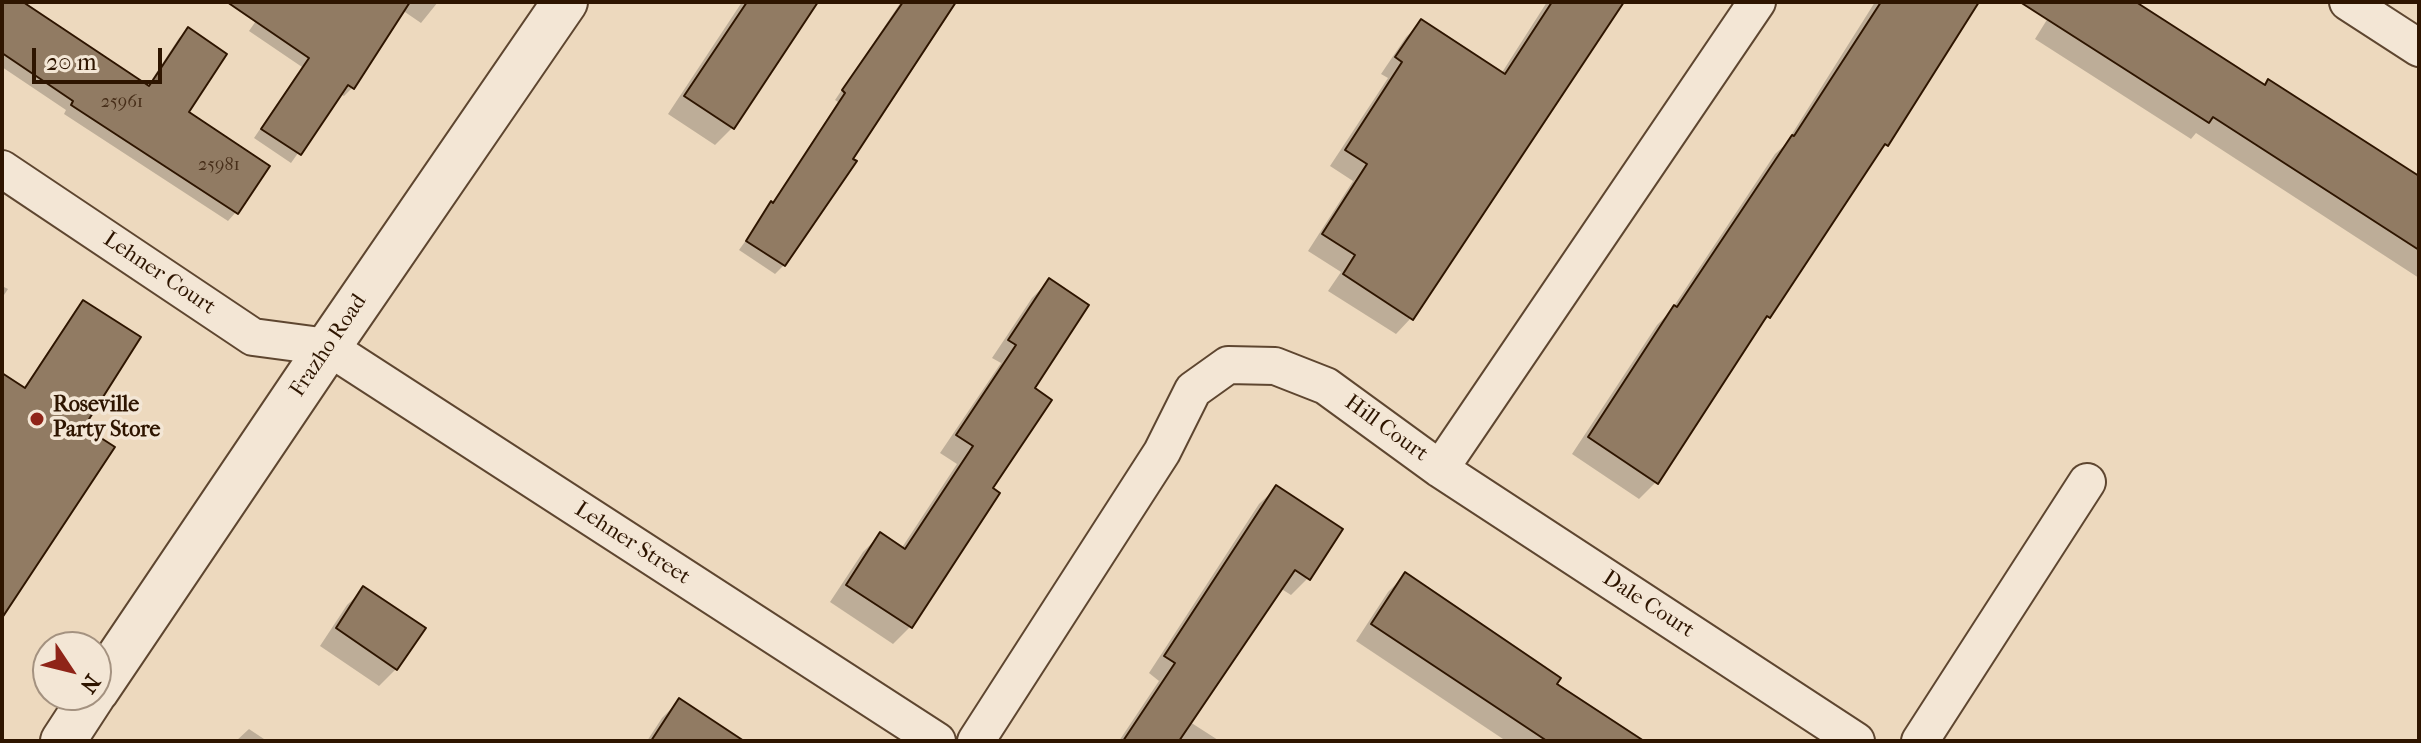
<!DOCTYPE html>
<style>
body{margin:0}
#map{position:relative;width:2421px;height:743px;overflow:hidden;background:#edd9be;font-family:"IM FELL French Canon",serif}
canvas{display:block}
.frame{position:absolute;inset:0;border:4px solid #2e1500;pointer-events:none}
.north{position:absolute;left:32px;top:631px;width:80px;height:80px;box-sizing:border-box;background:#f3e6d5;border:2px solid #a49280;border-radius:50%;rotate:125deg;font-size:22px;font-weight:700;line-height:32px;text-align:center;color:#2e1500}
.north::after{content:'';display:block;margin:auto;width:28px;height:36px;background:#8f2418;clip-path:polygon(50% 0,100% 100%,50% 72%,0 100%)}
.scale{position:absolute;left:32px;top:48px;width:130px;height:36px;box-sizing:border-box;border:4px solid #2e1500;border-top:0;padding-left:10px;font-size:24px;line-height:28px;white-space:nowrap;color:#2e1500;-webkit-text-stroke:6px #f3e6d5;paint-order:stroke}
</style>
<div id="map">
<canvas width="2421" height="743"></canvas>
<div class="frame"></div>
<div class="north">N</div>
<div class="scale">20 m</div>
</div>
<script>
const ctx = document.querySelector('canvas').getContext('2d');
ctx.lineJoin = 'round';
function fillPath(path, color) { ctx.fillStyle = color; ctx.fill(path, 'evenodd'); }
function stroke(path, color, width, dash) { ctx.strokeStyle = color; ctx.lineWidth = width; ctx.lineCap = dash ? 'butt' : 'round'; ctx.setLineDash(dash || []); ctx.stroke(path); }
function write(font, color, halo, rows, align = 'center') {
  ctx.font = font + ' "IM FELL French Canon",serif'; ctx.lineWidth = 7; ctx.setLineDash([]); ctx.textBaseline = 'middle'; ctx.strokeStyle = halo; ctx.fillStyle = color; for (const [text, x, y, turn = 0] of rows) {
    ctx.save(); ctx.translate(x, y); ctx.rotate((+turn || 0) * Math.PI / 180); ctx.textAlign = isNaN(turn) ? turn : align; if (halo) ctx.strokeText(text, 0, 0); ctx.fillText(text, 0, 0); ctx.restore();
  }
}
fillPath(new Path2D(`
 M 2,2 L 20,2 L 147,87 L 179,38 L 188,30 L 186,113 L 236,212 L 228,221 L 64,114 L 66,110 L 2,67 Z
 M 269,2 L 438,2 L 421,23 L 402,10 L 352,88 L 344,96 L 340,94 L 291,163 L 254,138 L 302,67 L 249,31 Z
 M 742,2 L 816,2 L 732,128 L 715,145 L 668,114 Z
 M 901,2 L 957,2 L 784,265 L 775,274 L 739,250 L 772,204 L 838,102 L 835,100 Z
 M 1547,2 L 1623,2 L 1411,318 L 1396,334 L 1328,291 L 1341,272 L 1308,251 L 1353,181 L 1330,166 L 1388,78 L 1381,74 L 1406,37 L 1422,21 L 1501,74 Z
 M 1875,2 L 1965,2 L 1973,8 L 1886,145 L 1875,155 L 1768,317 L 1756,330 L 1656,482 L 1639,499 L 1572,454 L 1657,325 L 1670,312 L 1775,154 L 1785,145 Z
 M 2058,2 L 2132,2 L 2264,87 L 2419,178 L 2419,278 L 2196,133 L 2191,139 L 2035,39 Z
 M 1049,281 L 990,489 L 997,494 L 910,627 L 893,644 L 830,602 L 863,552 L 880,535 L 901,549 L 957,464 L 940,453 L 1001,363 L 992,358 L 1032,298 Z
 M 2,286 L 8,289 L 2,298 Z
 M 83,302 L 81,427 L 2,614 L 2,390 L 23,389 L 75,311 Z
 M 1276,488 L 1308,578 L 1291,595 L 1280,588 L 1190,722 L 1218,740 L 1119,741 L 1159,681 L 1149,673 L 1259,504 Z
 M 1405,575 L 1554,685 L 1639,741 L 1506,741 L 1356,641 L 1388,592 Z
 M 364,589 L 396,669 L 379,686 L 320,646 L 347,605 Z
 M 679,701 L 732,741 L 647,741 L 662,718 Z
 M 249,729 L 267,741 L 236,741 Z`), '#0003');
const building = new Path2D(`
 M 2,2 L 23,2 L 149,86 L 188,27 L 227,54 L 189,112 L 270,166 L 238,214 L 71,105 L 73,101 L 2,53 Z
 M 227,2 L 410,2 L 354,89 L 348,85 L 301,155 L 261,129 L 309,58 Z
 M 747,2 L 818,2 L 734,129 L 684,96 Z
 M 903,2 L 956,2 L 853,159 L 857,161 L 785,266 L 746,241 L 771,201 L 773,203 L 845,93 L 842,90 Z
 M 1552,2 L 1624,2 L 1413,320 L 1343,274 L 1355,255 L 1322,234 L 1367,164 L 1345,150 L 1402,62 L 1395,57 L 1421,19 L 1505,74 Z
 M 1881,2 L 1979,2 L 1888,146 L 1885,144 L 1770,318 L 1767,316 L 1658,484 L 1588,437 L 1674,305 L 1677,307 L 1792,135 L 1794,136 Z
 M 2020,2 L 2136,2 L 2265,85 L 2268,79 L 2419,176 L 2419,250 L 2213,117 L 2209,123 Z
 M 1049,278 L 1089,305 L 1035,388 L 1052,400 L 993,488 L 1000,493 L 912,628 L 846,585 L 880,532 L 905,549 L 973,446 L 956,435 L 1016,345 L 1008,340 Z
 M 83,300 L 141,337 L 84,427 L 115,447 L 2,618 L 2,373 L 25,388 Z
 M 1276,485 L 1343,529 L 1310,580 L 1295,570 L 1179,741 L 1123,741 L 1175,663 L 1164,656 Z
 M 1405,572 L 1561,678 L 1557,684 L 1644,741 L 1547,741 L 1371,624 Z
 M 363,586 L 426,628 L 397,670 L 336,628 Z
 M 679,698 L 744,741 L 651,741 Z`);
fillPath(building, '#917b63');
stroke(building, '#2e1500', 2);
const minor = new Path2D(`
 M 2348,2 L 2419,48
 M 2,169 L 253,337 L 328,347 L 937,741
 M 1440,469 L 1757,2
 M 976,741 L 1162,452 L 1193,390 L 1228,365 L 1275,366 L 1326,386 L 1440,469 L 1856,741
 M 1920,741 L 2087,482`);
const tertiary = new Path2D(`
 M 96,691 L 328,347 L 565,2
 M 63,741 L 93,695`);
stroke(minor, '#5e4630', 40);
stroke(tertiary, '#5e4630', 48);
stroke(minor, '#f3e6d5', 36);
stroke(tertiary, '#f3e6d5', 44);
for (const [x, y, r, color] of [
 [37,419,8,"#8f2418"]
]) { const dot = new Path2D(); dot.arc(x, y, r, 0, 2 * Math.PI); ctx.fillStyle = color; ctx.fill(dot); stroke(dot, '#f3e6d5', 3); }
write('18px', '#472e19', null, [
 ["25961",122,103],
 ["25981",219,166]
]);
write('22px', '#2e1500', '#f3e6d5', [
 ["Lehner Court",159,274,34],
 ["Frazho Road",329,346,-56],
 ["Hill Court",1386,429,36],
 ["Lehner Street",632,544,33],
 ["Dale Court",1648,605,33]
]);
write('bold 22px', '#2e1500', '#f3e6d5', [
 ["Roseville",53,406],
 ["Party Store",53,431]
], 'left');
</script>
